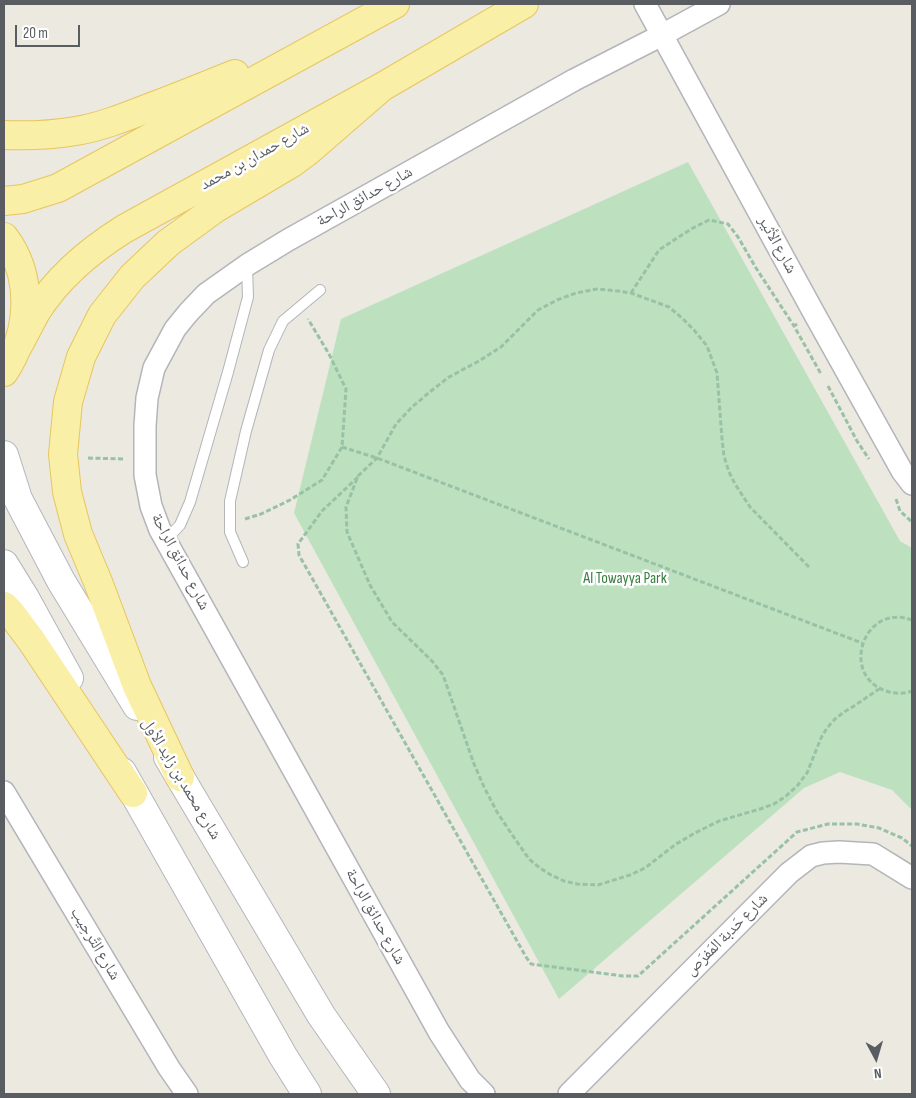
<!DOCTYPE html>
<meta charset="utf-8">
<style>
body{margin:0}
#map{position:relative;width:916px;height:1098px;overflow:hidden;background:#ebe9e0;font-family:"Sofia Sans Condensed",sans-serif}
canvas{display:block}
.frame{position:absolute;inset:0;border:5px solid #595c60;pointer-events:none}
.north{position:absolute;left:851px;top:1033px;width:50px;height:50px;-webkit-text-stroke:4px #fff;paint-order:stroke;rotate:174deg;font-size:14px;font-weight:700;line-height:20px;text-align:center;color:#595c60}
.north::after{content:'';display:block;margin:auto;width:18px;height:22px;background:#595c60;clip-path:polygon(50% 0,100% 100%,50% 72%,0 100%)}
.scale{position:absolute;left:15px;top:25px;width:65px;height:22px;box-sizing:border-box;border:2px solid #595c60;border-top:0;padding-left:6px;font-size:15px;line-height:18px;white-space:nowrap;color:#595c60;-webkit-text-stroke:4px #fff;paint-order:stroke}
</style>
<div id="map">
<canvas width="916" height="1098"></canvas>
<div class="frame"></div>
<div class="north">N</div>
<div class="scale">20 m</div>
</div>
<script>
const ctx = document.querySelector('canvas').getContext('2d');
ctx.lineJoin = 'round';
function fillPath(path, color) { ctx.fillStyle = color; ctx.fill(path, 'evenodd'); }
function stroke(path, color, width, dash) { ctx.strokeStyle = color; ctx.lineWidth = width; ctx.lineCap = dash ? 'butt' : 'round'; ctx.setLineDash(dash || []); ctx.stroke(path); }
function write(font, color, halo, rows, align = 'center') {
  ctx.font = font + ' "Sofia Sans Condensed","Noto Naskh Arabic",sans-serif'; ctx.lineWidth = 5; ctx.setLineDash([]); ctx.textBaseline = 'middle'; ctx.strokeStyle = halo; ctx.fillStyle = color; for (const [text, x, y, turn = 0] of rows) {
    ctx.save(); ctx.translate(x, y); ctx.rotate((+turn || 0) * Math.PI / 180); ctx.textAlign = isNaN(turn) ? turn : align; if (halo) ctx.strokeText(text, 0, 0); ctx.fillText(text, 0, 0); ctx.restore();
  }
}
fillPath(new Path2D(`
 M 688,162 L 900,541 L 912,548 L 912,810 L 892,790 L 840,772 L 804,788 L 559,999 L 294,513 L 341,319 Z`), '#bde1bf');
const lane = new Path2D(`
 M 165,541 L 180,525 L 190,502 L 228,372 L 248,297 L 247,266
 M 243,562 L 230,532 L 230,501 L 246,431 L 269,350 L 283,321 L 320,290`);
const street = new Path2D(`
 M 645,4 L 815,315 L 902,471 L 912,484
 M 4,792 L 169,1068 L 187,1094
 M 484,1094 L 470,1080 L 439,1032 L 160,530 L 151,506 L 145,475 L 145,426 L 147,398 L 154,368 L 175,329 L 188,313 L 206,294 L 247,265 L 288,240 L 574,80 L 662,35 L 719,4
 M 569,1094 L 789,873 L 811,856 L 823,853 L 839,852 L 873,854 L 912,878`);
const secondary = new Path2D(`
 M 4,455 L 18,499 L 61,581 L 137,706
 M 4,564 L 25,598 L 69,678
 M 168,757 L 321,1015 L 376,1094
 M 122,772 L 283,1056 L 307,1094`);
const primary = new Path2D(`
 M 4,135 C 28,136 52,135 76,131 C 100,127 123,118 146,109 C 176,98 205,86 235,74
 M 4,201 L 23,199 L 58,188 L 395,4
 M 4,237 C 34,276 31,332 4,372
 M 18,346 C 24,335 30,323 36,312 C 58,277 89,251 124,229 L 382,87 L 524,4
 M 4,606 L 10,612 L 31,640 L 133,793
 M 180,777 L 137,686 L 98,582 L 78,534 L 67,492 L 63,454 L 68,402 L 81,357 L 102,315 L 132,277 L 168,243 L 216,208 L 292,163 L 307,152 L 382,87`);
stroke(lane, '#b3b5ba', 12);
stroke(street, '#b3b5ba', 24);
stroke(secondary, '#b4b6bc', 30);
stroke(primary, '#e7c65d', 30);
stroke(new Path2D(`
 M 631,293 L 659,250 L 691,229 L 709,220 L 728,224 L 738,237 L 756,268 L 794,326
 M 797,324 L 794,326 L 821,374
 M 828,386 L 857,441 L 869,459
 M 342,447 L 377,458 L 862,643
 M 88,458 L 124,459
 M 358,477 L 322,511 L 298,544 L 299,555 L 526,957 L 531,964 L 623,976 L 638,976 L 797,832 L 828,824 L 857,824 L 879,828 L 902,838 L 912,846
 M 896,499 L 900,511 L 912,522
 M 245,519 L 261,514 L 290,500 L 322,480 L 342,447 L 346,389 L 329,354 L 308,319
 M 809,567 L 750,507 L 735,484 L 729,472 L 724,456 L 722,439 L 717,373 L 707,346 L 694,330 L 682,318 L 669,307 L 631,293 L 618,291 L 597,289 L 576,293 L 557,300 L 538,310 L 501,347 L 479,361 L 449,377 L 431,391 L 412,407 L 396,424 L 377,458 L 358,476 L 346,507 L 347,532 L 370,585 L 392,622 L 432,661 L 443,675 L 474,764 L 484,787 L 497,812 L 513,836 L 529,859 L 540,868 L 551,875 L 564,881 L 577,884 L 598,885 L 630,875 L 645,868 L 676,844 L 695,833 L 719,821 L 760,809 L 774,804 L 786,796 L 797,786 L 807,773 L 821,738 L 827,728 L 835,719 L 844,712 L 854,706 L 879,689
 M 912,620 C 864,602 839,675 886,691 C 894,694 904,694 912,691`), '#98c1a5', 3, [5, 2.5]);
stroke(lane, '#fff', 10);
stroke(street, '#fff', 21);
stroke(secondary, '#fff', 28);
stroke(primary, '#f9efa7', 28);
write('16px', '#595c60', '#fff', [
 ["شارع حمدان بن محمد",255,157,-29],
 ["شارع حدائق الراحة",365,197,-29],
 ["شارع الأثير",777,245,61],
 ["شارع حدائق الراحة",180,562,62],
 ["شارع محمد بن زايد الأول",181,779,59],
 ["شارع حدائق الراحة",375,917,61],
 ["شارع حَدبة المَفرَص",727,935,-45],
 ["شارع التَّرحِيب",95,944,59]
]);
write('16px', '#397e3f', '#fff', [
 ["Al Towayya Park",625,579]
]);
</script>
